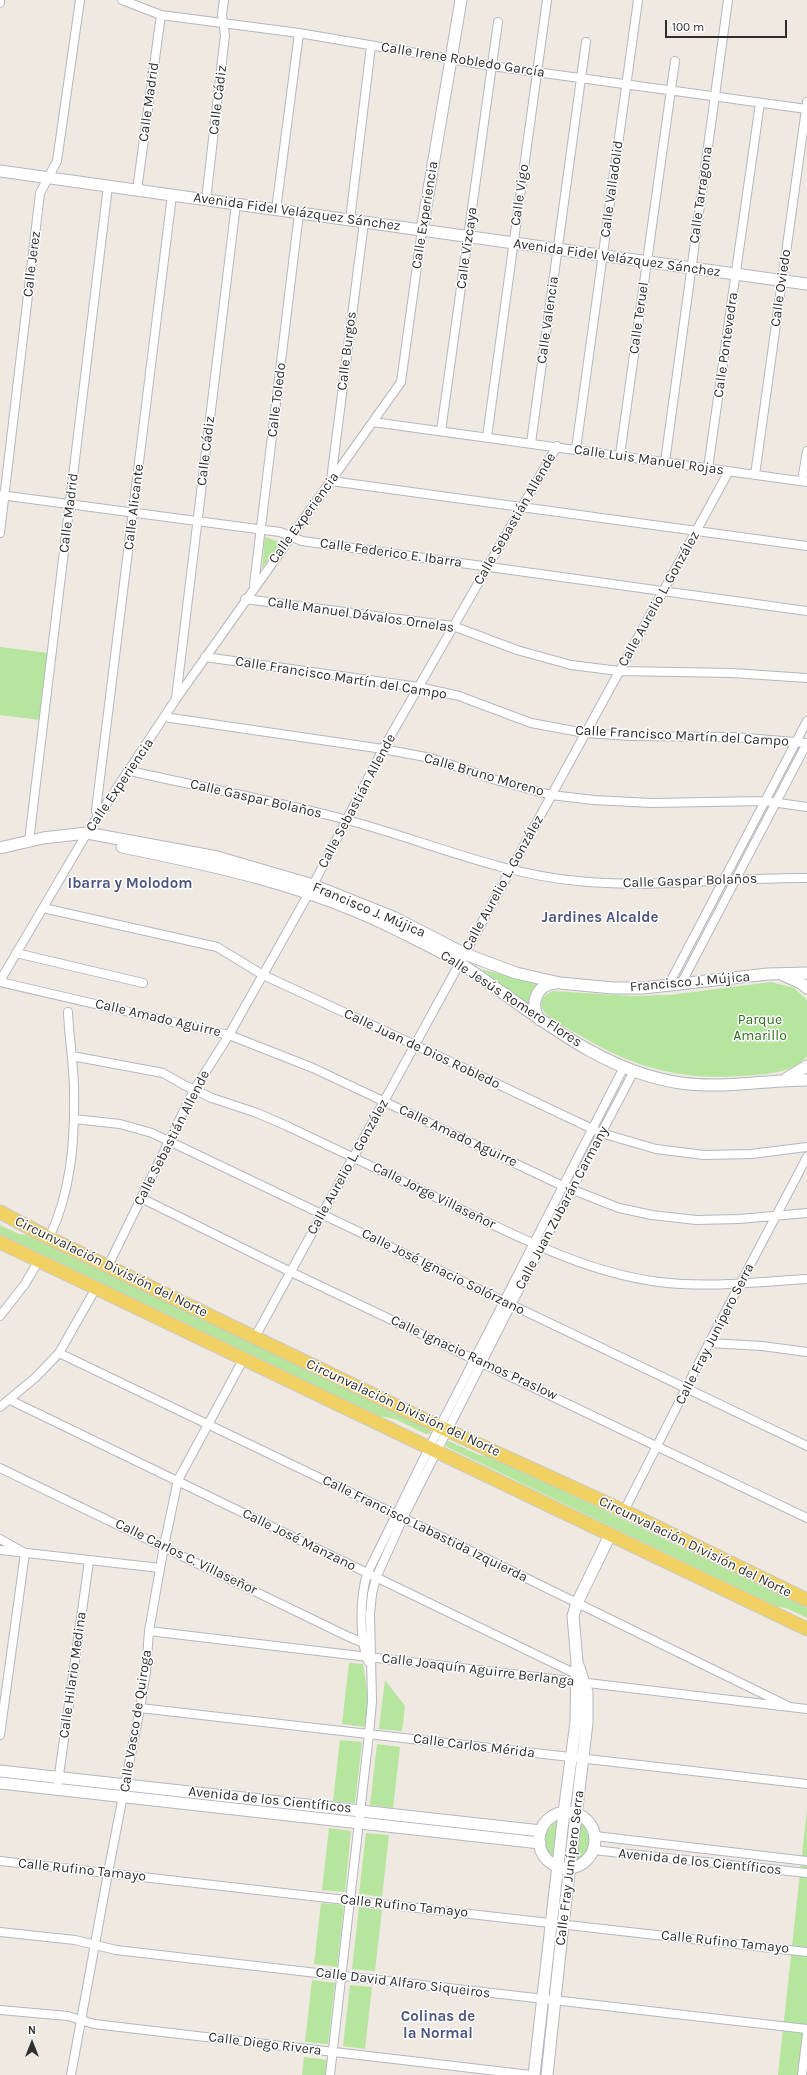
<!DOCTYPE html>
<meta charset="utf-8">
<style>
body{margin:0}
#map{position:relative;width:807px;height:2075px;overflow:hidden;background:#efe9e1;font-family:Karla,sans-serif}
canvas{display:block}
.north{position:absolute;left:12px;top:2023px;width:40px;height:40px;-webkit-text-stroke:3px #fff;paint-order:stroke;rotate:0deg;font-size:11px;font-weight:700;line-height:16px;text-align:center;color:#2e2e2e}
.north::after{content:'';display:block;margin:auto;width:14px;height:18px;background:#2e2e2e;clip-path:polygon(50% 0,100% 100%,50% 72%,0 100%)}
.scale{position:absolute;left:665px;top:20px;width:122px;height:18px;box-sizing:border-box;border:2px solid #2e2e2e;border-top:0;padding-left:5px;font-size:12px;line-height:14px;white-space:nowrap;color:#2e2e2e;-webkit-text-stroke:3px #fff;paint-order:stroke}
</style>
<div id="map">
<canvas width="807" height="2075"></canvas>
<div class="north">N</div>
<div class="scale">100 m</div>
</div>
<script>
const ctx = document.querySelector('canvas').getContext('2d');
ctx.lineJoin = 'round';
function fillPath(path, color) { ctx.fillStyle = color; ctx.fill(path, 'evenodd'); }
function stroke(path, color, width, dash) { ctx.strokeStyle = color; ctx.lineWidth = width; ctx.lineCap = dash ? 'butt' : 'round'; ctx.setLineDash(dash || []); ctx.stroke(path); }
function write(font, color, halo, rows, align = 'center') {
  ctx.font = font + ' Karla,sans-serif'; ctx.lineWidth = 3; ctx.setLineDash([]); ctx.textBaseline = 'middle'; ctx.strokeStyle = halo; ctx.fillStyle = color; for (const [text, x, y, turn = 0] of rows) {
    ctx.save(); ctx.translate(x, y); ctx.rotate((+turn || 0) * Math.PI / 180); ctx.textAlign = isNaN(turn) ? turn : align; if (halo) ctx.strokeText(text, 0, 0); ctx.fillText(text, 0, 0); ctx.restore();
  }
}
fillPath(new Path2D(`
 M 265,537 L 281,543 L 262,568 Z
 M 0,647 L 49,653 L 40,720 L 0,715 Z
 M 481,969 L 539,984 L 532,992 L 530,1005 Z
 M 771,982 L 794,988 L 807,1000 L 807,1056 C 793,1072 774,1073 754,1075 C 682,1082 636,1069 574,1032 C 563,1025 546,1019 541,1006 L 543,997 L 552,991 L 633,996 L 670,995 Z
 M 0,1225 L 19,1234 L 28,1235 L 429,1427 L 431,1433 L 426,1434 L 395,1419 L 379,1416 L 0,1234 Z
 M 449,1441 L 479,1455 L 493,1457 L 807,1608 L 807,1618 L 786,1608 L 777,1607 L 447,1447 L 445,1443 Z
 M 349,1663 L 363,1664 L 368,1696 L 365,1727 L 342,1724 Z
 M 385,1680 L 405,1706 L 402,1731 L 379,1729 Z
 M 340,1740 L 362,1742 L 355,1803 L 333,1801 Z
 M 377,1744 L 400,1747 L 393,1808 L 370,1805 Z
 M 807,1809 L 807,2075 L 778,2075 Z
 M 558,1820 L 554,1858 C 540,1846 544,1829 558,1820 Z
 M 580,1822 C 593,1835 593,1852 576,1861 Z
 M 329,1828 L 351,1831 L 345,1892 L 322,1890 Z
 M 366,1833 L 389,1835 L 382,1897 L 359,1894 Z
 M 321,1903 L 344,1905 L 337,1967 L 314,1964 Z
 M 359,1907 L 382,1910 L 375,1971 L 352,1969 Z
 M 312,1980 L 335,1983 L 328,2044 L 305,2042 Z
 M 350,1985 L 372,1987 L 365,2049 L 343,2046 Z
 M 304,2057 L 327,2060 L 325,2075 L 302,2075 Z`), '#b6e59e');
const street = new Path2D(`
 M 122,0 L 161,15 L 299,33 L 492,66 L 807,109
 M 0,3 L 0,0
 M 137,190 L 161,15
 M 206,200 L 225,35 L 222,14 L 224,0
 M 276,210 L 299,33
 M 350,220 L 371,46
 M 373,422 L 807,482
 M 441,431 L 498,22
 M 487,437 L 547,0
 M 531,443 L 586,42
 M 576,449 L 638,0
 M 620,455 L 675,61
 M 665,462 L 728,0
 M 708,468 L 760,103
 M 755,475 L 807,102
 M 331,480 L 364,222
 M 331,481 L 807,546
 M 802,481 L 807,451
 M 0,495 L 280,532 L 302,541 L 807,611
 M 0,533 L 40,193 L 57,161 L 80,0
 M 254,585 L 299,213
 M 245,599 L 453,626 L 517,650 L 571,665 L 619,671 L 732,673 L 807,678
 M 205,657 L 419,687 L 459,696 L 531,723 L 585,733 L 631,736 L 734,737 L 807,743
 M 176,698 L 236,204
 M 164,717 L 383,749 L 431,758 L 496,780 L 551,795 L 594,800 L 651,803 L 765,801 L 807,807
 M 130,771 C 202,787 275,801 347,820 C 423,840 499,874 578,881 C 654,889 731,877 807,878
 M 98,818 L 96,810 L 172,195
 M 29,841 L 108,186
 M 43,908 L 217,947 L 263,975 L 415,1045 L 601,1133 L 656,1149 L 704,1155 L 751,1154 L 807,1147
 M 16,953 L 143,983
 M 0,981 L 87,833 L 176,699 L 401,382 L 422,230
 M 0,982 L 229,1035 L 313,1068 L 563,1186 L 619,1208 L 652,1215 L 696,1220 L 739,1219 L 807,1213
 M 681,984 L 807,743
 M 668,986 L 807,721
 M 72,1056 L 163,1073 L 184,1085 L 212,1098 L 257,1113 L 287,1126 C 346,1154 405,1182 464,1211 C 527,1241 589,1273 659,1282 C 709,1288 758,1282 807,1279
 M 74,1119 L 120,1124 L 152,1133 L 807,1446
 M 141,1198 L 291,1272 L 807,1518
 M 49,1238 C 71,1192 75,1142 74,1091 C 74,1065 69,1038 68,1012
 M 108,1266 L 194,1090 L 229,1035 L 309,893 L 383,749 L 557,446
 M 0,1316 L 25,1284 L 39,1260
 M 255,1337 L 729,471
 M 709,1343 L 762,1346 L 807,1352
 M 59,1353 L 395,1514 L 790,1707
 M 10,1400 L 576,1674 L 579,1676
 M 0,1407 L 36,1377 L 59,1353 L 96,1288
 M 0,1468 L 349,1637 L 369,1645
 M 624,1511 L 709,1343 L 807,1157
 M 0,1539 L 25,1553 L 0,1735
 M 0,1550 L 160,1568
 M 149,1631 L 807,1709
 M 368,1661 C 359,1638 360,1598 367,1574 L 429,1448 L 624,1067
 M 140,1708 L 807,1784
 M 58,1782 L 89,1561
 M 595,1836 L 807,1861
 M 593,1850 L 807,1873
 M 0,1861 L 807,1952
 M 0,1932 L 75,1940 L 116,1950 L 807,2029
 M 0,2010 L 68,2016 L 94,2024 L 531,2075
 M 71,2075 L 108,1873 L 140,1708 L 146,1672 L 149,1631 L 164,1546 L 178,1480 L 244,1358
 M 330,2075 L 369,1734 L 372,1701 L 370,1614 L 372,1594 L 376,1578 L 403,1518 L 511,1305 L 634,1071
 M 802,2075 L 807,2034`);
const secondary = new Path2D(`
 M 0,171 L 807,284
 M 422,230 L 461,0
 M 122,847 C 216,866 309,886 395,929 C 417,940 441,951 461,964 C 530,1009 596,1071 681,1083 C 723,1089 765,1080 807,1080
 M 0,848 L 43,838 L 87,833 L 217,857 L 313,885 L 393,917 L 465,954 L 516,973 L 560,983 L 613,988 L 643,988 L 768,974 L 807,973
 M 783,975 L 801,983 L 807,988
 M 540,1020 C 529,1005 536,984 556,983
 M 787,1078 L 807,1066
 M 0,1771 L 541,1831
 M 0,1783 L 540,1843
 M539 1840a28 28 0 1 1 56 0a28 28 0 1 1-56 0Z
 M 534,2075 L 564,1812 L 576,1722 L 577,1662 L 573,1616 L 577,1603 L 610,1535
 M 547,2075 L 563,1924 L 587,1723 L 587,1692 L 578,1665`);
const primary = new Path2D(`
 M 0,1212 L 49,1238 L 440,1427 L 624,1511 L 807,1600
 M 0,1242 L 807,1629`);
stroke(street, '#b4b7c1', 10);
stroke(secondary, '#b4b7c1', 13);
stroke(primary, '#c9c9c9', 15);
stroke(street, '#fff', 8);
stroke(secondary, '#fff', 11);
stroke(primary, '#f2d163', 13);
write('14px', '#2e2e2e', '#fff', [
 ["Calle Irene Robledo García",463,60,9],
 ["Calle Cádiz",218,100,-83],
 ["Calle Madrid",149,102,-82],
 ["Calle Valladolid",612,189,-82],
 ["Calle Vigo",520,195,-82],
 ["Calle Tarragona",701,195,-82],
 ["Avenida Fidel Velázquez Sánchez",297,212,8],
 ["Calle Experiencia",425,215,-81],
 ["Calle Vizcaya",467,248,-82],
 ["Avenida Fidel Velázquez Sánchez",617,258,8],
 ["Calle Jerez",32,264,-83],
 ["Calle Oviedo",781,288,-82],
 ["Calle Teruel",639,318,-82],
 ["Calle Valencia",548,320,-82],
 ["Calle Pontevedra",726,345,-82],
 ["Calle Burgos",347,351,-83],
 ["Calle Toledo",277,400,-83],
 ["Calle Cádiz",206,451,-83],
 ["Calle Luis Manuel Rojas",649,460,8],
 ["Calle Alicante",134,507,-83],
 ["Calle Madrid",69,513,-83],
 ["Calle Experiencia",304,518,-54],
 ["Calle Sebastián Allende",515,519,-60],
 ["Calle Federico E. Ibarra",391,553,8],
 ["Calle Aurelio L. González",659,599,-61],
 ["Calle Manuel Dávalos Ornelas",361,615,8],
 ["Calle Francisco Martín del Campo",341,678,9],
 ["Calle Francisco Martín del Campo",682,736,3],
 ["Calle Bruno Moreno",484,775,16],
 ["Calle Experiencia",120,785,-56],
 ["Calle Gaspar Bolaños",256,799,13],
 ["Calle Sebastián Allende",357,801,-62],
 ["Calle Gaspar Bolaños",690,881,-2],
 ["Calle Aurelio L. González",503,883,-61],
 ["Francisco J. Mújica",369,910,23],
 ["Francisco J. Mújica",690,982,-5],
 ["Calle Jesús Romero Flores",511,999,33],
 ["Calle Amado Aguirre",158,1018,13],
 ["Calle Juan de Dios Robledo",422,1049,25],
 ["Calle Amado Aguirre",458,1136,25],
 ["Calle Sebastián Allende",172,1138,-63],
 ["Calle Aurelio L. González",348,1167,-61],
 ["Calle Jorge Villaseñor",434,1196,26],
 ["Calle Juan Zubarán Carmany",562,1208,-62],
 ["Circunvalación División del Norte",111,1267,26],
 ["Calle José Ignacio Solórzano",443,1272,26],
 ["Calle Fray Junípero Serra",715,1334,-63],
 ["Calle Ignacio Ramos Praslow",474,1358,25],
 ["Circunvalación División del Norte",403,1408,25],
 ["Calle Francisco Labastida Izquierda",425,1529,26],
 ["Calle José Manzano",299,1540,26],
 ["Circunvalación División del Norte",695,1547,26],
 ["Calle Carlos C. Villaseñor",186,1557,26],
 ["Calle Joaquín Aguirre Berlanga",478,1670,7],
 ["Calle Hilario Medina",73,1675,-82],
 ["Calle Vasco de Quiroga",136,1721,-81],
 ["Calle Carlos Mérida",474,1746,7],
 ["Avenida de los Científicos",270,1800,6],
 ["Avenida de los Científicos",700,1862,6],
 ["Calle Fray Junípero Serra",570,1868,-83],
 ["Calle Rufino Tamayo",82,1870,6],
 ["Calle Rufino Tamayo",404,1906,6],
 ["Calle Rufino Tamayo",725,1942,6],
 ["Calle David Alfaro Siqueiros",403,1983,7],
 ["Calle Diego Rivera",265,2044,7]
]);
write('14px', '#2c6e1b', '#fff', [
 ["Parque",760,1020],
 ["Amarillo",760,1036]
]);
write('bold 15px', '#4d5680', '#fff', [
 ["Ibarra y Molodom",130,884],
 ["Jardines Alcalde",600,918],
 ["Colinas de",438,2017],
 ["la Normal",438,2034]
]);
</script>
